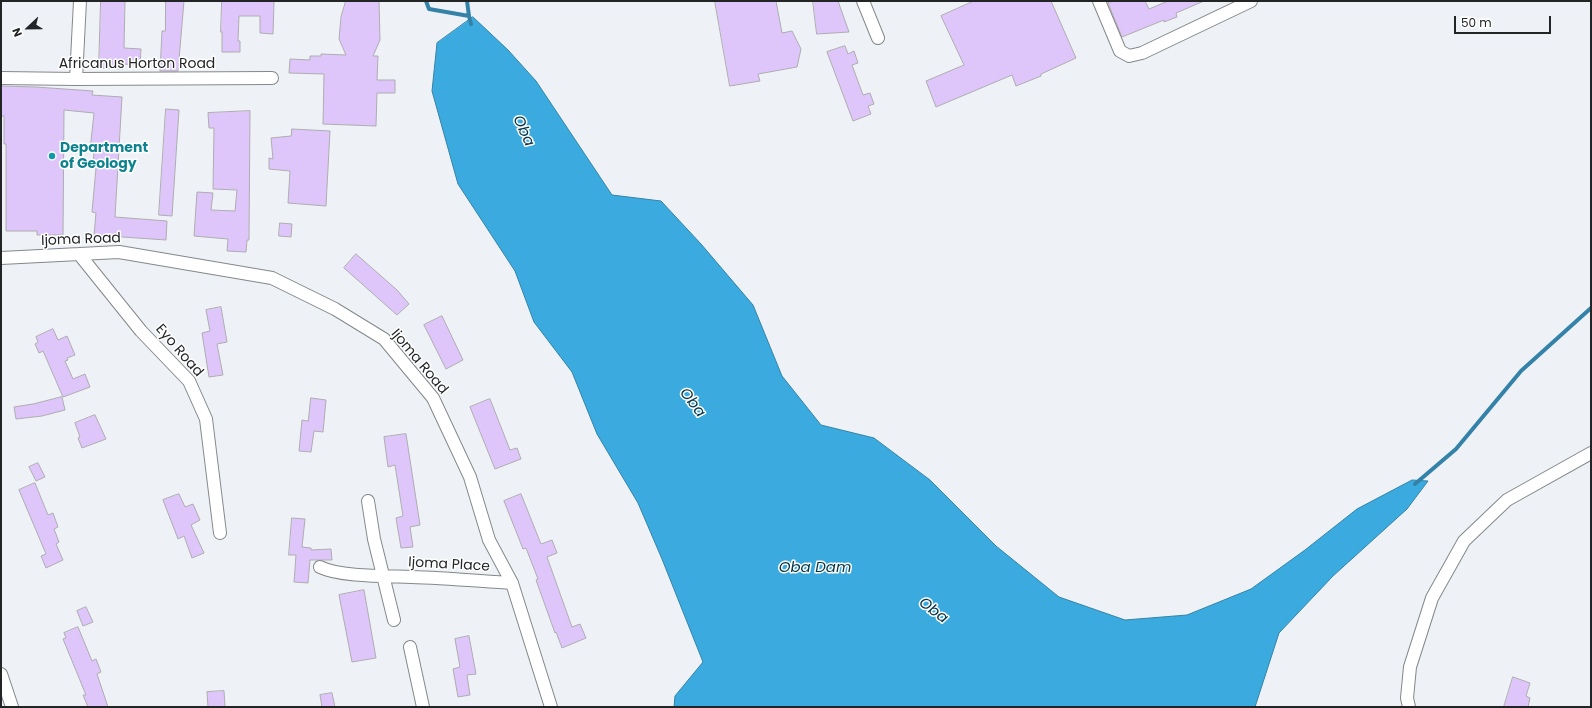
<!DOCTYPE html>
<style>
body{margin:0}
#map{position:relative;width:1592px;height:708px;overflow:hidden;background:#eef2f6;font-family:Poppins,sans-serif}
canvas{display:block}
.frame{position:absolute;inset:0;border:2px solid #232426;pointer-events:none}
.north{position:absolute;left:8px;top:8px;width:40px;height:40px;-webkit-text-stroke:3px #fff;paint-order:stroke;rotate:248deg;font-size:11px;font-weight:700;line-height:16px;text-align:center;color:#232426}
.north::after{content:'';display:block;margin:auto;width:14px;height:18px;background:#232426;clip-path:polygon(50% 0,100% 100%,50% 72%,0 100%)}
.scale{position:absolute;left:1454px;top:16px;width:97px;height:18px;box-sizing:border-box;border:2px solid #232426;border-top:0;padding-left:5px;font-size:12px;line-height:14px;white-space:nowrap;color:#232426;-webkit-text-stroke:3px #fff;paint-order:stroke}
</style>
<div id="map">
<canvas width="1592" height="708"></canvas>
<div class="frame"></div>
<div class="north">N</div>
<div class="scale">50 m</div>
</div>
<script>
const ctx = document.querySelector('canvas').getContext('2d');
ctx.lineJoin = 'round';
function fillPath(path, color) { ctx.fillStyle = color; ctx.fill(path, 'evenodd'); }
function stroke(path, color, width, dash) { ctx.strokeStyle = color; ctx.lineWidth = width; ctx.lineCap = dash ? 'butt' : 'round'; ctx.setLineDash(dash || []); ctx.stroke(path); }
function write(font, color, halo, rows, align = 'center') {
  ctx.font = font + ' Poppins,sans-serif'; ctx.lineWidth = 3; ctx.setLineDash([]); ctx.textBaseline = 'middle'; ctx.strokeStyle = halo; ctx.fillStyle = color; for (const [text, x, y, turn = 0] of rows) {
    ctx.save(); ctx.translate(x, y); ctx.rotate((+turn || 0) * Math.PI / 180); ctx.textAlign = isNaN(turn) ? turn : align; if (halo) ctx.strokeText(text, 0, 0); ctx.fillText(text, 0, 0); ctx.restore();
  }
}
const water = new Path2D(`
 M 473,17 L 508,50 L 536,81 L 612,195 L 661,201 L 701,244 L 753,305 L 782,376 L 821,425 L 874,438 L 930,480 L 996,546 L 1059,597 L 1125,620 L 1187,615 L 1251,589 L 1305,550 L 1357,509 L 1412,480 L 1428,481 L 1407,509 L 1333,576 L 1279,633 L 1255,707 L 674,707 L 675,696 L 703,662 L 662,559 L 638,503 L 597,434 L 572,372 L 534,322 L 515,271 L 458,184 L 432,91 L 437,43 Z`);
fillPath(water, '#3babdf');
stroke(water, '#3482a8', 1);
stroke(new Path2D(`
 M 426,1 L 429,9 L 469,16
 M 467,1 L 469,16 L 471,24
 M 1415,484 L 1456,449 L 1521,371 L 1591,308`), '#3482a8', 4);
const building = new Path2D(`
 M 101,1 L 125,1 L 124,48 L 141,49 L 140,65 L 123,64 L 123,69 L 99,68 Z
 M 166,1 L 184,1 L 178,71 L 160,71 L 162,31 L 165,31 Z
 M 222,1 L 274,1 L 273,34 L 260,33 L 260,16 L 239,16 L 238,41 L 240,41 L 240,52 L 222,52 L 222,32 L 221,32 Z
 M 346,1 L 379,1 L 380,40 L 373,56 L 378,56 L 377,80 L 395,80 L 395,93 L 377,93 L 376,126 L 323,124 L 324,74 L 289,73 L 290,59 L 310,60 L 310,56 L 321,56 L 321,54 L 346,55 L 339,39 L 341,17 Z
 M 715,1 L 776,1 L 782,33 L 792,31 L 801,49 L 797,67 L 758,74 L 760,81 L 730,86 Z
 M 813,1 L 838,1 L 849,32 L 817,34 Z
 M 974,1 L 1051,1 L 1076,58 L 1041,74 L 1041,76 L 1016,86 L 1012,75 L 936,107 L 926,81 L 964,65 L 941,16 Z
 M 1114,1 L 1145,1 L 1149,9 L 1168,1 L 1204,1 L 1176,13 L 1177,17 L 1164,22 L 1164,20 L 1122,37 L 1108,3 Z
 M 845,46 L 848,54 L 854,51 L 858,63 L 852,65 L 863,95 L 870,93 L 874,104 L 868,106 L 871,114 L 853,121 L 827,52 Z
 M 1,86 L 36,87 L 93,91 L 92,95 L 122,97 L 115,217 L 167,221 L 166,240 L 94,235 L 96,213 L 92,212 L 96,168 L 93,167 L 94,151 L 90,150 L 94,113 L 64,110 L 63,235 L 37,235 L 37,231 L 6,231 L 6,144 L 4,144 L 4,116 L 1,116 Z
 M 166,109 L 179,110 L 172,216 L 159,215 Z
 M 250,111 L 249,240 L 247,240 L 246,252 L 227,251 L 228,239 L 194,236 L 197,192 L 213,193 L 211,210 L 235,211 L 237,190 L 213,189 L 214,128 L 209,128 L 208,113 Z
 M 292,129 L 330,131 L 326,206 L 288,203 L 290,171 L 269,169 L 269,158 L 273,159 L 271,138 L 291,136 Z
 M 280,223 L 292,224 L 291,237 L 279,236 Z
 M 356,254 L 397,290 L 409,304 L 397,315 L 344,268 Z
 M 221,307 L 227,342 L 217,344 L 223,375 L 209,377 L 202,333 L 210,331 L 206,310 Z
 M 442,316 L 463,360 L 446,369 L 424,325 Z
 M 53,329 L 58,340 L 67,336 L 75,355 L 67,358 L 68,360 L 65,361 L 73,379 L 85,374 L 90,387 L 63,397 L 43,351 L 39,353 L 35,344 L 38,342 L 36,337 Z
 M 62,397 L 65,410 L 42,416 L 16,419 L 14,407 L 33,404 Z
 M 311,398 L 326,400 L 323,432 L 314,431 L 311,452 L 299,451 L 302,420 L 308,421 Z
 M 490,399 L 510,450 L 517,448 L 521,459 L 495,469 L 470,407 Z
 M 95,415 L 106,439 L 82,448 L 78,438 L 80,437 L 75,423 Z
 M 406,434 L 420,525 L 410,527 L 413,547 L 401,548 L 396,518 L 403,516 L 395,465 L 388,467 L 384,437 Z
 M 38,463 L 45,477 L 36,481 L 29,467 Z
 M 35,483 L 48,515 L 53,513 L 58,527 L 54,529 L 59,542 L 56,544 L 63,560 L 46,568 L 41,556 L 46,554 L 19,490 Z
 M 179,494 L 185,507 L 193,504 L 200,520 L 191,525 L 204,553 L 192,558 L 184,536 L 178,539 L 163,500 Z
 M 521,494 L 541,544 L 552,540 L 557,553 L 547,557 L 572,627 L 580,624 L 586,638 L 562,648 L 556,632 L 555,633 L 536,580 L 538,579 L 526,548 L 523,549 L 504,501 Z
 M 292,518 L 305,519 L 302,547 L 311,548 L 311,550 L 331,549 L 332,560 L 310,560 L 308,583 L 294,582 L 296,555 L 289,555 Z
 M 364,590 L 376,658 L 352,662 L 339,595 Z
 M 86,607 L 93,622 L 83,626 L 77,611 Z
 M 78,627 L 92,661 L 96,659 L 101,672 L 97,674 L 108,707 L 88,707 L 83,695 L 86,695 L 63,639 L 66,638 L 64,633 Z
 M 469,636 L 476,674 L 467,675 L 470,695 L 458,697 L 453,669 L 460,667 L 455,639 Z
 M 1513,677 L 1530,683 L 1526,696 L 1530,698 L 1528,707 L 1504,707 Z
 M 224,691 L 225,707 L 208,707 L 207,692 Z
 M 332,693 L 335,707 L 322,707 L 320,695 Z`);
fillPath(building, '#dec6fa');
stroke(building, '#aeacb0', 1);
const street = new Path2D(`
 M 863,1 L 878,38
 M 1099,1 L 1120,51 L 1129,56 L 1142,53 L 1251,1
 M 1,78 L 76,79 L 272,78
 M 76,79 L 80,1
 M 79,254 L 141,331 L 189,381 L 206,419 L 220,533
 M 1,258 L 119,252 L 272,278 L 335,309 L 384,339 L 433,398 L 470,477 L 489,540 L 512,583 L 551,707
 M 368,501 L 374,539 L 394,620
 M 320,567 C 340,577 388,576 411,577 C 445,578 479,581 512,583
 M 410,647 L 423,707
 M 1,674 L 12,707
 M 1409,707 L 1407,698 L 1410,667 L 1432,598 L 1464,541 L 1507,500 L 1591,453`);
stroke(street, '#84888b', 14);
stroke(street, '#fff', 12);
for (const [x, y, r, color] of [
 [52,156,4,"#0f9aa8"]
]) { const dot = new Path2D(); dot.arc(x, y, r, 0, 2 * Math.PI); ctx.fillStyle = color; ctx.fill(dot); stroke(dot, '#fff', 1.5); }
write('14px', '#232426', '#fff', [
 ["Africanus Horton Road",137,64],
 ["Ijoma Road",81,240,-2],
 ["Eyo Road",179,351,49],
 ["Ijoma Road",419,362,50],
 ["Ijoma Place",449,565,3]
]);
write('bold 14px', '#0d838f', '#fff', [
 ["Department",60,148],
 ["of Geology",60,164]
], 'left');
write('italic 15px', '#04364b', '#fff', [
 ["Oba",523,131,66],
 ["Oba",692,403,53],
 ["Oba Dam",815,568],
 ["Oba",933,611,37]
]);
</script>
